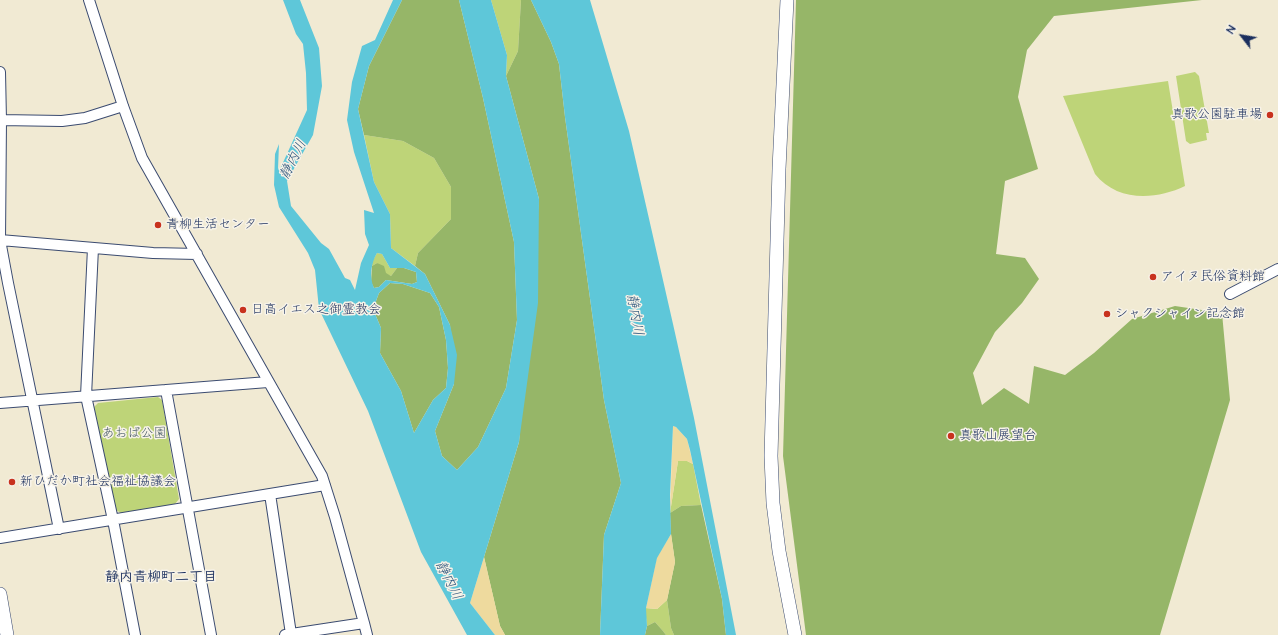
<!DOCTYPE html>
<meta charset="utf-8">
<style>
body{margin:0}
#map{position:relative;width:1278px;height:635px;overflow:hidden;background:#f1ead3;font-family:"Architects Daughter",sans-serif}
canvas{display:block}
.north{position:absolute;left:1222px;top:16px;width:40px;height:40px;-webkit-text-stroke:3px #f7f3e8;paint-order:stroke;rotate:301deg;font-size:11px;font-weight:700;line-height:16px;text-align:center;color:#1b2f5e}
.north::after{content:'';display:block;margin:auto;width:14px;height:18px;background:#1b2f5e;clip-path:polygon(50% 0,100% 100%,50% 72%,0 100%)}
</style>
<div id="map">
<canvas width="1278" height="635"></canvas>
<div class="north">N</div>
</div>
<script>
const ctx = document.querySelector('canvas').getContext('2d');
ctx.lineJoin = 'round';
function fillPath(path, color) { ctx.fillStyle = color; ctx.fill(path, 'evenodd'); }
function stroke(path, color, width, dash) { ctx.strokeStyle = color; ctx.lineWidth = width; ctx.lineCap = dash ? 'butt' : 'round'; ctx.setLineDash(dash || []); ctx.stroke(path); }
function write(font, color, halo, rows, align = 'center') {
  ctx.font = font + ' "Architects Daughter","Klee One",sans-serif'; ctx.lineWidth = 3; ctx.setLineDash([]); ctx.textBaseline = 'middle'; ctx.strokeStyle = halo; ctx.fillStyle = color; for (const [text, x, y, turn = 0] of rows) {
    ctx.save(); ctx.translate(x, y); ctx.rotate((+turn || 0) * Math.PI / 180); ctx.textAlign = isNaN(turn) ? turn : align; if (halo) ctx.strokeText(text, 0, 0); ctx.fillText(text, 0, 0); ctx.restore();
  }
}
fillPath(new Path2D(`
 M 491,0 L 521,0 L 518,51 L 506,76 L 507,55 Z
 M 1195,72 L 1199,76 L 1209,133 L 1206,133 L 1207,140 L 1190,144 L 1186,141 L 1176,76 Z
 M 1168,81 L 1185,186 C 1156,200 1117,202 1095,174 L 1063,96 Z
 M 364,135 L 403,141 L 434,158 L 451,187 L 451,219 L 418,253 L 415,266 L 391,248 L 390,214 L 374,182 Z
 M 377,253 L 382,254 L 390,268 L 397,268 L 391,276 L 386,274 L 377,263 L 372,266 L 372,262 Z
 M 158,397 L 162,400 L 179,499 L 175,504 L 121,513 L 116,510 L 94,407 L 98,403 Z
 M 678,461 L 687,461 L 693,464 L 701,505 L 681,506 L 670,513 Z
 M 667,600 L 671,628 L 674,635 L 666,635 L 663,631 L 655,622 L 647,626 L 645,608 L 657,609 Z`), '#bed478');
fillPath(new Path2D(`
 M 402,0 L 459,0 L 483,98 L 514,242 L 517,320 L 506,388 L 478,447 L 457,470 L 442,456 L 435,431 L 454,384 L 450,325 L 425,274 L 415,266 L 418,253 L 451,219 L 451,187 L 434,158 L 403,141 L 364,135 L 358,109 L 369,66 Z
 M 521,0 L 531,0 L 551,42 L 559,64 L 565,117 L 604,400 L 621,483 L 604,535 L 600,635 L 505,635 L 500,626 L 484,557 L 519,442 L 539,199 L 506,76 L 518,51 Z
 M 796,0 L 1202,0 L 1054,16 L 1027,50 L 1018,97 L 1038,169 L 1005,181 L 996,254 L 1025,258 L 1039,279 L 1022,303 L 995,332 L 973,373 L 982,405 L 1004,388 L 1029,404 L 1034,366 L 1065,375 L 1094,353 L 1132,319 L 1175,306 L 1222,313 L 1230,400 L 1160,635 L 806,635 L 783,456 Z
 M 377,263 L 384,266 L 386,273 L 391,276 L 397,268 L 404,268 L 416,272 L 417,282 L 412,284 L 386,280 L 379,287 L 374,288 L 371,282 L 372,266 Z
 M 390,283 L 403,284 L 430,293 L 439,307 L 446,340 L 448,368 L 446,388 L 433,400 L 414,433 L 401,391 L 380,353 L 381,328 L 373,309 L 379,293 Z
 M 701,505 L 722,599 L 726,635 L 674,635 L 671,628 L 667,600 L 675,562 L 671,534 L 670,513 L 681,506 Z
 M 655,622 L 663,631 L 666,635 L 645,635 L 647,626 Z`), '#96b668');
fillPath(new Path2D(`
 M 673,426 L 676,427 L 687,439 L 693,464 L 687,461 L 678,461 L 670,513 Z
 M 671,534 L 675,562 L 667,600 L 657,609 L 646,608 L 657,557 Z
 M 484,557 L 500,626 L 505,635 L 495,635 L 470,603 Z`), '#eeda9e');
fillPath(new Path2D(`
 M 283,0 L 300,0 L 319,48 L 322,86 L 313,135 L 287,181 L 291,206 L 321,243 L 329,249 L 345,278 L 350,280 L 355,290 L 361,263 L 369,245 L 365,234 L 364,210 L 374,213 L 354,152 L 347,120 L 352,82 L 362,46 L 375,40 L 393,0 L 402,0 L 369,66 L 358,109 L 374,182 L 390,214 L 391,248 L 425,274 L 450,325 L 457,355 L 454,384 L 435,431 L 442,456 L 457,470 L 478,447 L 506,388 L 517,320 L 514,242 L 483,98 L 459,0 L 491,0 L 507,55 L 506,76 L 539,199 L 538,303 L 519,442 L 470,603 L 495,635 L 467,635 L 421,552 L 368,411 L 319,309 L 315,270 L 308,253 L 279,207 L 274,185 L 275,154 L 279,144 L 278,169 L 281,167 L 307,110 L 306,73 L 303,44 L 296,34 ZM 377,253 L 382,254 L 390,268 L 404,268 L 416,272 L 417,282 L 412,284 L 386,280 L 379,287 L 374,288 C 369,277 371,263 377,253 ZM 390,283 L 403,284 L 430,293 L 439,307 L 446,340 L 448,368 L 446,388 L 433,400 L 414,433 L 401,391 L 380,353 L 381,328 L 373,309 L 379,293 Z
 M 531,0 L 590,0 L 629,131 L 673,324 L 694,418 L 736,635 L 726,635 L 722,599 L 690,450 L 687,439 L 676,427 L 673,426 L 670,495 L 671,534 L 657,558 L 646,608 L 647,626 L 645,635 L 600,635 L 604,535 L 621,483 L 604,400 L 565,117 L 559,64 L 551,42 Z`), '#5ec7d9');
const minor = new Path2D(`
 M 89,0 L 123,106 L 142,158 L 322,476 L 335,517 L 364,623 L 285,635
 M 0,72 L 1,120 L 0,240 L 8,283 L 59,529
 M 0,120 L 62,121 L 85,118 L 123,106
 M 0,240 L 153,253 L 197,254
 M 93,248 L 86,396 L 113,520 L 135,635
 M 1230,294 L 1278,269
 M 166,390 L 211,635
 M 0,403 L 268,382
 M 270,494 L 291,634
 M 0,538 L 325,485
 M 364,623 L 367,635`);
const tertiary = new Path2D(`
 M 787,0 L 779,169 L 771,456 L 773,503 L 779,551 L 795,635
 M 0,594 L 7,635`);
stroke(minor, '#3b4b70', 12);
stroke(tertiary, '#3b4b70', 14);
stroke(minor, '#fff', 10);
stroke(tertiary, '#fff', 13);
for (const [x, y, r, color] of [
 [1270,115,4,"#c8321e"],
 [158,225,4,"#c8321e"],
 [1153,277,4,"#c8321e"],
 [243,310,4,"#c8321e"],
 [1107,314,4,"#c8321e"],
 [951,436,4,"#c8321e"],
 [12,482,4,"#c8321e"]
]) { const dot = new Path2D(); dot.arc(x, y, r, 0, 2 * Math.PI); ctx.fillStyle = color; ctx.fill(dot); stroke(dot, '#f7f3e8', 1.5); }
write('13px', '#1b2f5e', '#f7f3e8', [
 ["真歌公園駐車場",1262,115,"right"],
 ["青柳生活センター",166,225],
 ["アイヌ民俗資料館",1161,277],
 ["日高イエス之御霊教会",251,310],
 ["シャクシャイン記念館",1115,314],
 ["真歌山展望台",959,436],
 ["新ひだか町社会福祉協議会",20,482]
], 'left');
write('13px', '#445864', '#f7f3e8', [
 ["あおば公園",134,434]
]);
write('italic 14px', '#2c557d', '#f7f3e8', [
 ["静内川",294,160,-63],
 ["静内川",634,315,80],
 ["静内川",448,581,63]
]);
write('bold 14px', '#1b2f5e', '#f7f3e8', [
 ["静内青柳町二丁目",161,578]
]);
</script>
